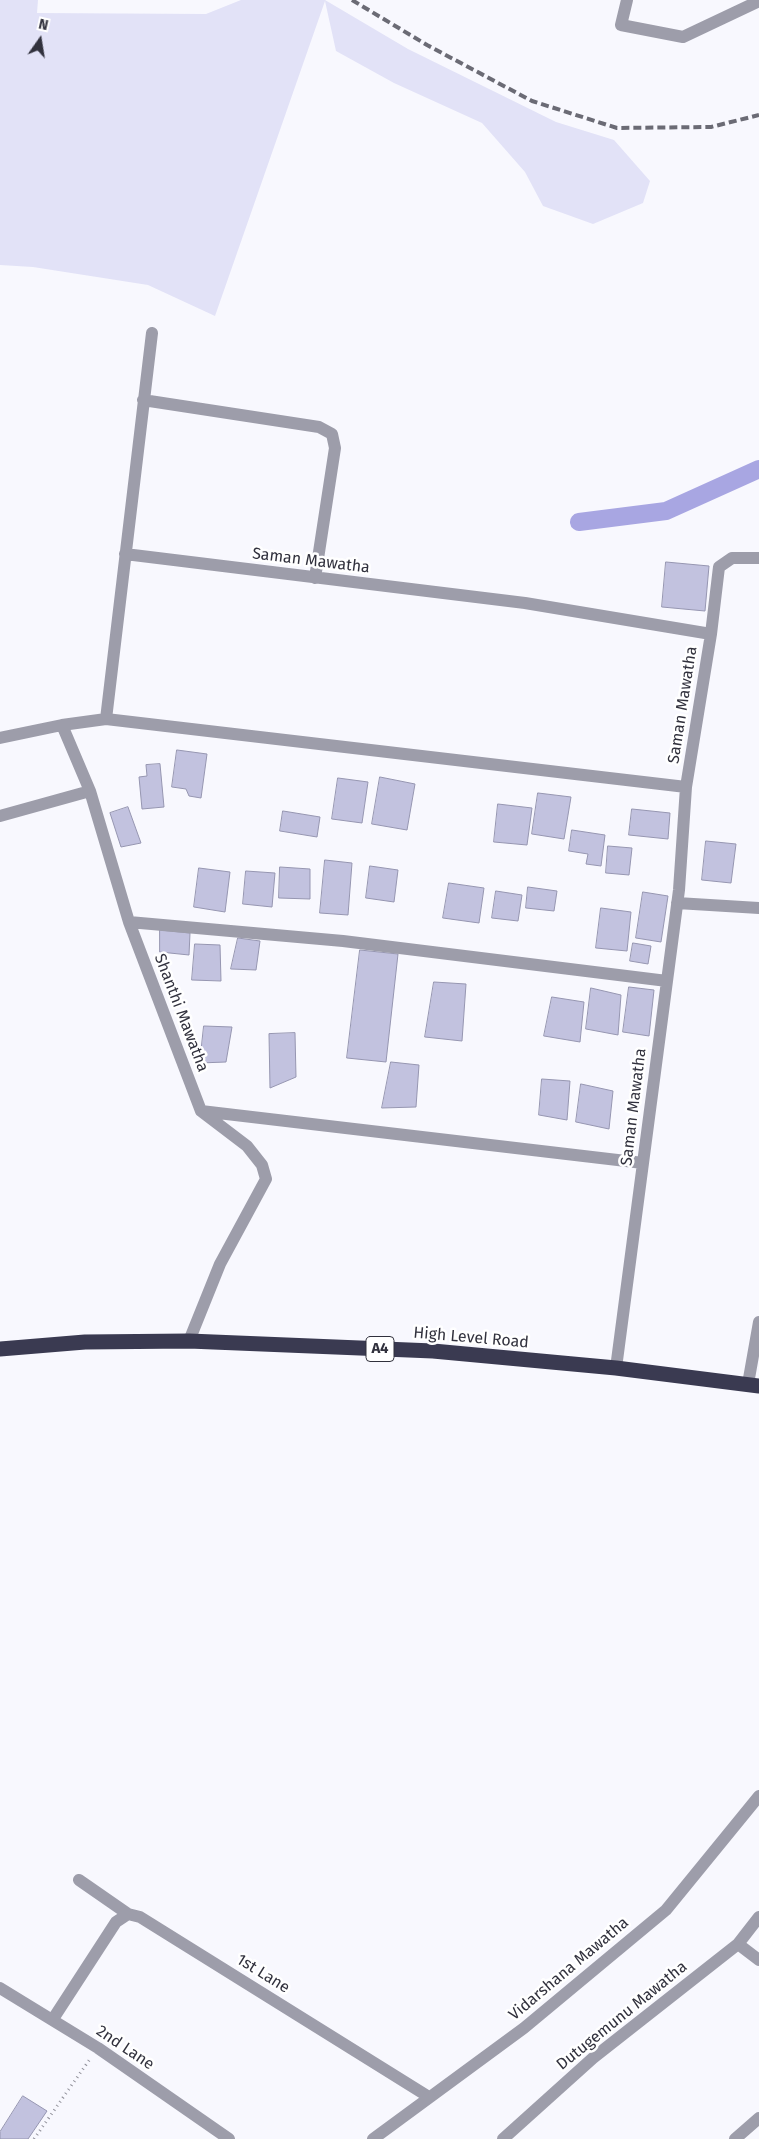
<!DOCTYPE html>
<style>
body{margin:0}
#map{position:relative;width:759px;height:2139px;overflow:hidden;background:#f8f8fe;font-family:"Fira Sans",sans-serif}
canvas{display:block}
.north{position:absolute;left:15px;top:15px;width:50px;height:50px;-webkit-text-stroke:4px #fff;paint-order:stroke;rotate:13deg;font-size:14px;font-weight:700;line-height:20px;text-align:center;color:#31313d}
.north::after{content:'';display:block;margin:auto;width:18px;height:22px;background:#31313d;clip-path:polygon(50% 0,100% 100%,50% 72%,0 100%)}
</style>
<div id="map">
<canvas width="759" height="2139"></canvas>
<div class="north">N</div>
</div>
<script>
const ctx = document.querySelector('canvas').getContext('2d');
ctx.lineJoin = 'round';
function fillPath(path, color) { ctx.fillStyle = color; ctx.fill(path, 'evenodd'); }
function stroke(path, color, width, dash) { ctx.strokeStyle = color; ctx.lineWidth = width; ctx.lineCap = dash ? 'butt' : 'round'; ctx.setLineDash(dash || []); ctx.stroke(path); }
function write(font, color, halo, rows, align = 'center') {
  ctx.font = font + ' "Fira Sans",sans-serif'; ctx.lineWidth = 5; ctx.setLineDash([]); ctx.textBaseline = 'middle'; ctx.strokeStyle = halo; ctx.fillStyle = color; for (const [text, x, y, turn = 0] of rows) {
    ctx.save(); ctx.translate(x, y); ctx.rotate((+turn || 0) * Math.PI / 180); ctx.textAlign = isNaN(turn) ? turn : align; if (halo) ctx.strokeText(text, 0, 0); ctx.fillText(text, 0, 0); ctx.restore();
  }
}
fillPath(new Path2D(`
 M 0,0 L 38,0 L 37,13 L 206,14 L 241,0 L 325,0 L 408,49 L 556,122 L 614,140 L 650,181 L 643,203 L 593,224 L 543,206 L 525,172 L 482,123 L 394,83 L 336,51 L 325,1 L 215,316 L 148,285 L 33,267 L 0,265 Z`), '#e2e2f7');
stroke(new Path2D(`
 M 579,522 L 666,511 L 759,469`), '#a8a6e2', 18);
const building = new Path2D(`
 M 666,562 L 709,566 L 705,611 L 662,607 Z
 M 177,750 L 207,754 L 201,798 L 189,796 L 186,789 L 172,787 Z
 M 160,764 L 164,807 L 142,809 L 139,777 L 147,776 L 146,765 Z
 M 380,777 L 415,784 L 407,830 L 372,824 Z
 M 338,778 L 368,782 L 362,823 L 332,819 Z
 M 538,793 L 571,797 L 564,839 L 532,834 Z
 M 498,804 L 532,808 L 527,845 L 494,842 Z
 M 128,807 L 141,843 L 121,847 L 110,813 Z
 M 632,809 L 670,813 L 668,839 L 629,835 Z
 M 283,811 L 320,817 L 317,837 L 280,831 Z
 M 572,830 L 605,835 L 601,866 L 586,864 L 588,854 L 569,851 Z
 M 706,841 L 736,844 L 731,883 L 702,880 Z
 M 608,846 L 632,848 L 629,875 L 606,873 Z
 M 325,860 L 352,863 L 348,915 L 320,913 Z
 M 370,866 L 398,870 L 394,902 L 366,898 Z
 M 280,867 L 310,869 L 310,899 L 279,898 Z
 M 199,868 L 230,872 L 225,912 L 194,907 Z
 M 246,871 L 275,873 L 272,907 L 243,904 Z
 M 449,883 L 484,888 L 479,923 L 443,918 Z
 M 528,887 L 557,891 L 554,911 L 526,908 Z
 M 496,891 L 522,895 L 518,921 L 492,918 Z
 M 643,892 L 668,896 L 661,942 L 636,938 Z
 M 601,908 L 631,912 L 627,951 L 596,948 Z
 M 160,930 L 190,933 L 189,955 L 160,952 Z
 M 238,938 L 260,941 L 256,970 L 231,969 Z
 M 633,943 L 651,946 L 648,964 L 630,961 Z
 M 195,944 L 220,945 L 221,981 L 192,980 Z
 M 360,950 L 398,954 L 386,1062 L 347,1058 Z
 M 434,982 L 466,984 L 462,1041 L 425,1037 Z
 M 629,987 L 654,990 L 649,1036 L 623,1032 Z
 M 591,988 L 621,995 L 618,1035 L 586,1029 Z
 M 552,997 L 584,1002 L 580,1042 L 544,1036 Z
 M 204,1026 L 232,1027 L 226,1062 L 200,1063 Z
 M 295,1033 L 296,1077 L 270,1088 L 269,1034 Z
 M 391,1062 L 419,1065 L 416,1107 L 382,1108 Z
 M 542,1079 L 570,1081 L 567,1120 L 539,1115 Z
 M 581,1084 L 613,1091 L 609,1129 L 576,1122 Z
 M 23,2096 L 47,2111 L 28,2139 L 0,2139 L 0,2132 Z`);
fillPath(building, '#c2c2df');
stroke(building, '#9696b1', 1);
stroke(new Path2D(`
 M 34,2139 L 90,2059`), '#91919a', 3, [1, 4]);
stroke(new Path2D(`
 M 627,0 L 621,25 L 683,37 L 759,1
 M 143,400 L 319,427 L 332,434 L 335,448 L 315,578
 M 125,554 L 525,603 L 711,634 L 686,787 L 679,890 L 616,1368
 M 711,634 L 719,567 L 732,558 L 759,558
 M 106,719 L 152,333
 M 62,725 L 106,719 L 686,787
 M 0,738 L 62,725 L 90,791 L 129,922 L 201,1111 L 247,1146 L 262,1165 L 266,1179 L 220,1264 L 189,1341
 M 0,816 L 90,791
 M 677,903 L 759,908
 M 129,922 L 343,941 L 667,981
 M 201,1111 L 643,1163
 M 748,1384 L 759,1322
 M 79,1880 L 128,1914 L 140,1917 L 429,2097
 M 738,1944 L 759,1960
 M 0,1988 L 98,2048 L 229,2139
 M 53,2019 L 116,1922 L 128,1914
 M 373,2139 L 524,2028 L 666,1910 L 759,1796
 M 503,2139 L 593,2058 L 738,1944 L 759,1917
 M 735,2139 L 759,2118`), '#9d9daa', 12);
stroke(new Path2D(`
 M 0,1349 L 85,1342 L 189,1341 L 433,1351 L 616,1368 L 759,1386`), '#3a3a51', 15);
stroke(new Path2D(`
 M 352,0 L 427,45 L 532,101 L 617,128 L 711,127 L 759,115`), '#6b6b75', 4, [8, 4]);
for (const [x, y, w] of [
 [380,1349,28]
]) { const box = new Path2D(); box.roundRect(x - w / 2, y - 12.5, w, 25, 4); ctx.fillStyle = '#fff'; ctx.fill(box); stroke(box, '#31313d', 1); }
write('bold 15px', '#31313d', null, [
 ["A4",380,1349]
]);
write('16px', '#31313d', '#fff', [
 ["Saman Mawatha",311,561,7],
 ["Saman Mawatha",683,705,-81],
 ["Shanthi Mawatha",181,1013,69],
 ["Saman Mawatha",634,1107,-83],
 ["High Level Road",471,1338,5],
 ["Vidarshana Mawatha",569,1969,-40],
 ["1st Lane",263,1974,32],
 ["Dutugemunu Mawatha",622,2016,-39],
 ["2nd Lane",125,2048,34]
]);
</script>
